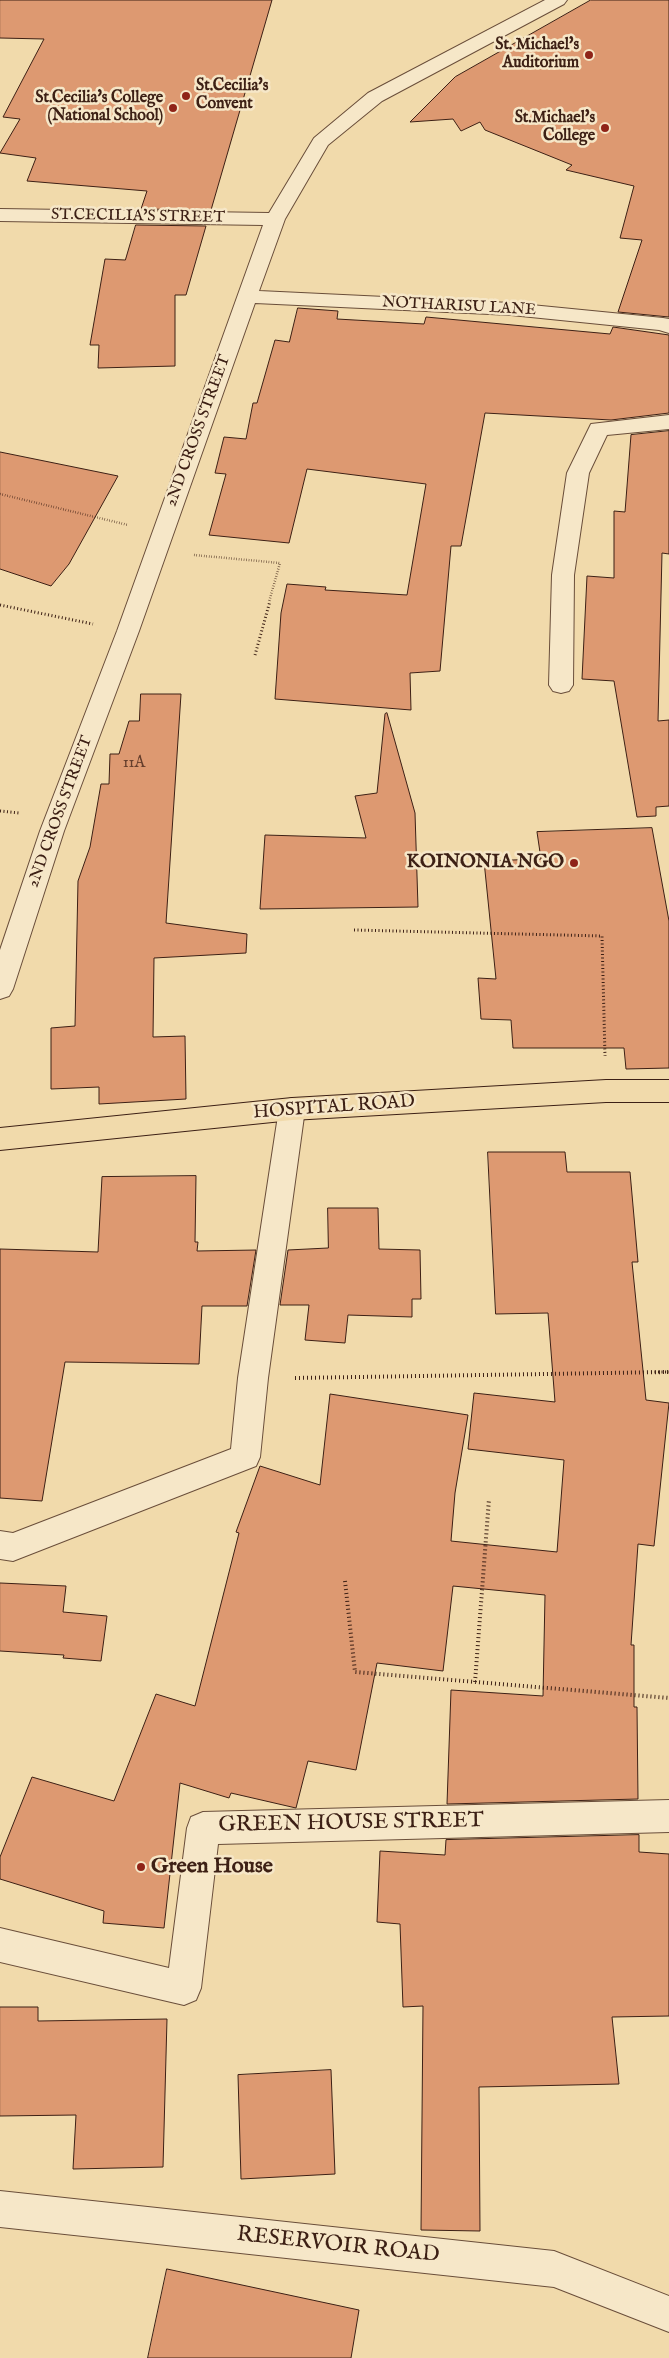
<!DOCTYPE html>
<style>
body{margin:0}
canvas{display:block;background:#f1daab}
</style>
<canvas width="669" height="2358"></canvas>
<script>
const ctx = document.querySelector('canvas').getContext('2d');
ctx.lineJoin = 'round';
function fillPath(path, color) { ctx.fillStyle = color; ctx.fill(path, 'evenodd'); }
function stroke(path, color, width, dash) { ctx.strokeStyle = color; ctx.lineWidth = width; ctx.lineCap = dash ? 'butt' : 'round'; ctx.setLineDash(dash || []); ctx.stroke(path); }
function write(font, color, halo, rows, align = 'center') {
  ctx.font = font + ' "IM FELL English",serif'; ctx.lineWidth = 5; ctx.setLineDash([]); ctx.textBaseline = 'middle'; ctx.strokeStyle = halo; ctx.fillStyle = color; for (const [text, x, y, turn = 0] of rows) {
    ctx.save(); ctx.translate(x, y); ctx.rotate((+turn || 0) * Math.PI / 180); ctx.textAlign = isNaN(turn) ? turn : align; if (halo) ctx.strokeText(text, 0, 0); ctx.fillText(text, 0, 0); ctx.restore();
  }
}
const building = new Path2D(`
 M 0,0 L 272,0 L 211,210 L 141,209 L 147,191 L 27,181 L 36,158 L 0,153 L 20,119 L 3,117 L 44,39 L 0,38 Z
 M 591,0 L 669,0 L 669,317 L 618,312 L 642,240 L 620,238 L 634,186 L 566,170 L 572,165 L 485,130 L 480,122 L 461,131 L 453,119 L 410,122 L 455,77 Z
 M 136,225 L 206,226 L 186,295 L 175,295 L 175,366 L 98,368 L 99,345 L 90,345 L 105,259 L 125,260 Z
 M 298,308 L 338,311 L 337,319 L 424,324 L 426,317 L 610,334 L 613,327 L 669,335 L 669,413 L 611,420 L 485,413 L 461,546 L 451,546 L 440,671 L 410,673 L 411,710 L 275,699 L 281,613 L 287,584 L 326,587 L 325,590 L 407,595 L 426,484 L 307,469 L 289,543 L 209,535 L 226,474 L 215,473 L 224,437 L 246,439 L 253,403 L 257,403 L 275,340 L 289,342 Z
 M 669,431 L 669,554 L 662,553 L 658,721 L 669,720 L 669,806 L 656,807 L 656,816 L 637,817 L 614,681 L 582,679 L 587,576 L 614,578 L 614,511 L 625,512 L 631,435 Z
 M 0,452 L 118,476 L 69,564 L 51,586 L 0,569 Z
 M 141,694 L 181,694 L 166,923 L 247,934 L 246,953 L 154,958 L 153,1037 L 185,1036 L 186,1099 L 99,1104 L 99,1087 L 51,1089 L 51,1028 L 75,1026 L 78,881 L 90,847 L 101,784 L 109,784 L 110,754 L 119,754 L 129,721 L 139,721 Z
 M 387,713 L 415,813 L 418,907 L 260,909 L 265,835 L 366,838 L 355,796 L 377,793 L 385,714 Z
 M 652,828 L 669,921 L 669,1068 L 626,1069 L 624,1048 L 513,1048 L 511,1020 L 481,1019 L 478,978 L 496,979 L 484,861 L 541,859 L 537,832 Z
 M 488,1152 L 565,1152 L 567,1172 L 630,1172 L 638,1262 L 632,1262 L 646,1400 L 669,1403 L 654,1546 L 638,1544 L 631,1645 L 634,1645 L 634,1707 L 637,1707 L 638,1799 L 447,1804 L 451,1690 L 543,1696 L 545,1595 L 453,1586 L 443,1671 L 377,1663 L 356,1770 L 308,1761 L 296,1808 L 231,1793 L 229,1798 L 180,1783 L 164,1928 L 103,1923 L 104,1911 L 0,1879 L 0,1857 L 32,1777 L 114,1801 L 156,1694 L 195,1706 L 239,1533 L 236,1532 L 260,1466 L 320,1485 L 330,1394 L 468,1415 L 455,1493 L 451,1541 L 557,1552 L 564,1460 L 468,1449 L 474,1393 L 555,1402 L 548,1313 L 496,1314 Z
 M 196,1176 L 195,1242 L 198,1242 L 197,1251 L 256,1250 L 247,1306 L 202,1306 L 199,1364 L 65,1362 L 42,1501 L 0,1498 L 0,1249 L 98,1252 L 102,1177 Z
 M 328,1208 L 378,1208 L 379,1249 L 420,1250 L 421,1299 L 412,1299 L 412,1317 L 348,1315 L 345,1343 L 305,1340 L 309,1305 L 280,1305 L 288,1250 L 328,1248 Z
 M 0,1583 L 66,1586 L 63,1612 L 107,1616 L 101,1661 L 63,1658 L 64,1655 L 0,1651 Z
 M 639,1835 L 639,1852 L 669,1854 L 669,2016 L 612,2017 L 619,2084 L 479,2087 L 480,2231 L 421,2230 L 423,2006 L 403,2007 L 400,1924 L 377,1922 L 380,1851 L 445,1855 L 446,1840 Z
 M 0,2007 L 38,2007 L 38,2021 L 167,2019 L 163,2167 L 73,2169 L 76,2115 L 0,2116 Z
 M 331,2070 L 335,2174 L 241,2179 L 238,2075 Z
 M 167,2269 L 359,2310 L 351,2358 L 148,2358 Z`);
fillPath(building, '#dd9971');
stroke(building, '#3d2015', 1);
const minor = new Path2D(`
 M 545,0 L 567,0 L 564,4 L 382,101 L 328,145 L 285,219 L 259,291 L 511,303 L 663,318 L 669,319 L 669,333 L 659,330 L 511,315 L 255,303 L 139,631 L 64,831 L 13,989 L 9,996 L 0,999 L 0,950 L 40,831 L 117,631 L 263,225 L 0,221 L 0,209 L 269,213 L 314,138 L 368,93 Z
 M 669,415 L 669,429 L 607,435 L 589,473 L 574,575 L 573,685 L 569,691 L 561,693 L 553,691 L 549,685 L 552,575 L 567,473 L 591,424 Z
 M 292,1098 L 302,1101 L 305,1109 L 268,1378 L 260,1457 L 256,1466 L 13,1561 L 0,1559 L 0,1531 L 13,1533 L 231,1449 L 238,1378 L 279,1109 L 282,1101 Z
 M 669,1800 L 669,1832 L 218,1844 L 201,1988 L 196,2000 L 184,2005 L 0,1962 L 0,1928 L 169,1968 L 187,1828 L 191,1817 L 203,1812 Z
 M 0,2191 L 554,2251 L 669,2296 L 669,2332 L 554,2287 L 0,2227 Z`);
const major = new Path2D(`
 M 606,1080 L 669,1080 L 669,1102 L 606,1102 L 292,1120 L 0,1150 L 0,1128 L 292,1098 Z`);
stroke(minor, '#6a4e3a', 2);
stroke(major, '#3d2015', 2);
stroke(new Path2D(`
 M 0,494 L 128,525
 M 194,555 L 280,563 L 269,602`), '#3d2015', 2.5, [0.5, 2]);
stroke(new Path2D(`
 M 0,605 L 93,624
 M 255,655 L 270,601
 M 0,811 L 19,813
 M 354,930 L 602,936 L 605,1056
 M 651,1372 L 669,1372`), '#3d2015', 3, [1, 2.5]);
stroke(new Path2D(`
 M 295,1378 L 669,1372
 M 345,1581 L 355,1672 L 669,1698
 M 475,1682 L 489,1499`), '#3d2015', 4, [1, 3]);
fillPath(minor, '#f6e7c8');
fillPath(major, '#f1daab');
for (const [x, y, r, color] of [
 [589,55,5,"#8f2418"],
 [186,96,5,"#8f2418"],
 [173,108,5,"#8f2418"],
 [605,128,5,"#8f2418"],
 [574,863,5,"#8f2418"],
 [141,1867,5,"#8f2418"]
]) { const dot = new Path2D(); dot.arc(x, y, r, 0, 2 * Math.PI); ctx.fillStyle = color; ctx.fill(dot); stroke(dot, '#f6e7c8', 2); }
write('bold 16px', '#3d2015', '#f6e7c8', [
 ["St. Michael's",579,46],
 ["Auditorium",579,64],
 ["St.Cecilia's",196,87,"left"],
 ["Convent",196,105,"left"],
 ["St.Cecilia's College",163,99],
 ["(National School)",163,117],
 ["St.Michael's",595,119],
 ["College",595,137]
], 'right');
write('16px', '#3d2015', '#f6e7c8', [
 ["ST.CECILIA'S STREET",138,217,1],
 ["NOTHARISU LANE",459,307,3],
 ["2ND CROSS STREET",199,431,-70],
 ["2ND CROSS STREET",61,812,-70]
]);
write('16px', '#653e2c', null, [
 ["11A",134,764]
]);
write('bold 19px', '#3d2015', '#f6e7c8', [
 ["KOINONIA NGO",564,863]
], 'right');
write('19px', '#3d2015', '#f6e7c8', [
 ["HOSPITAL ROAD",334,1108,-4]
]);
write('22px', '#3d2015', '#f6e7c8', [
 ["GREEN HOUSE STREET",351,1824,-1],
 ["RESERVOIR ROAD",338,2246,6]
]);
write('bold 22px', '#3d2015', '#f6e7c8', [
 ["Green House",151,1867]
], 'left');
</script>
